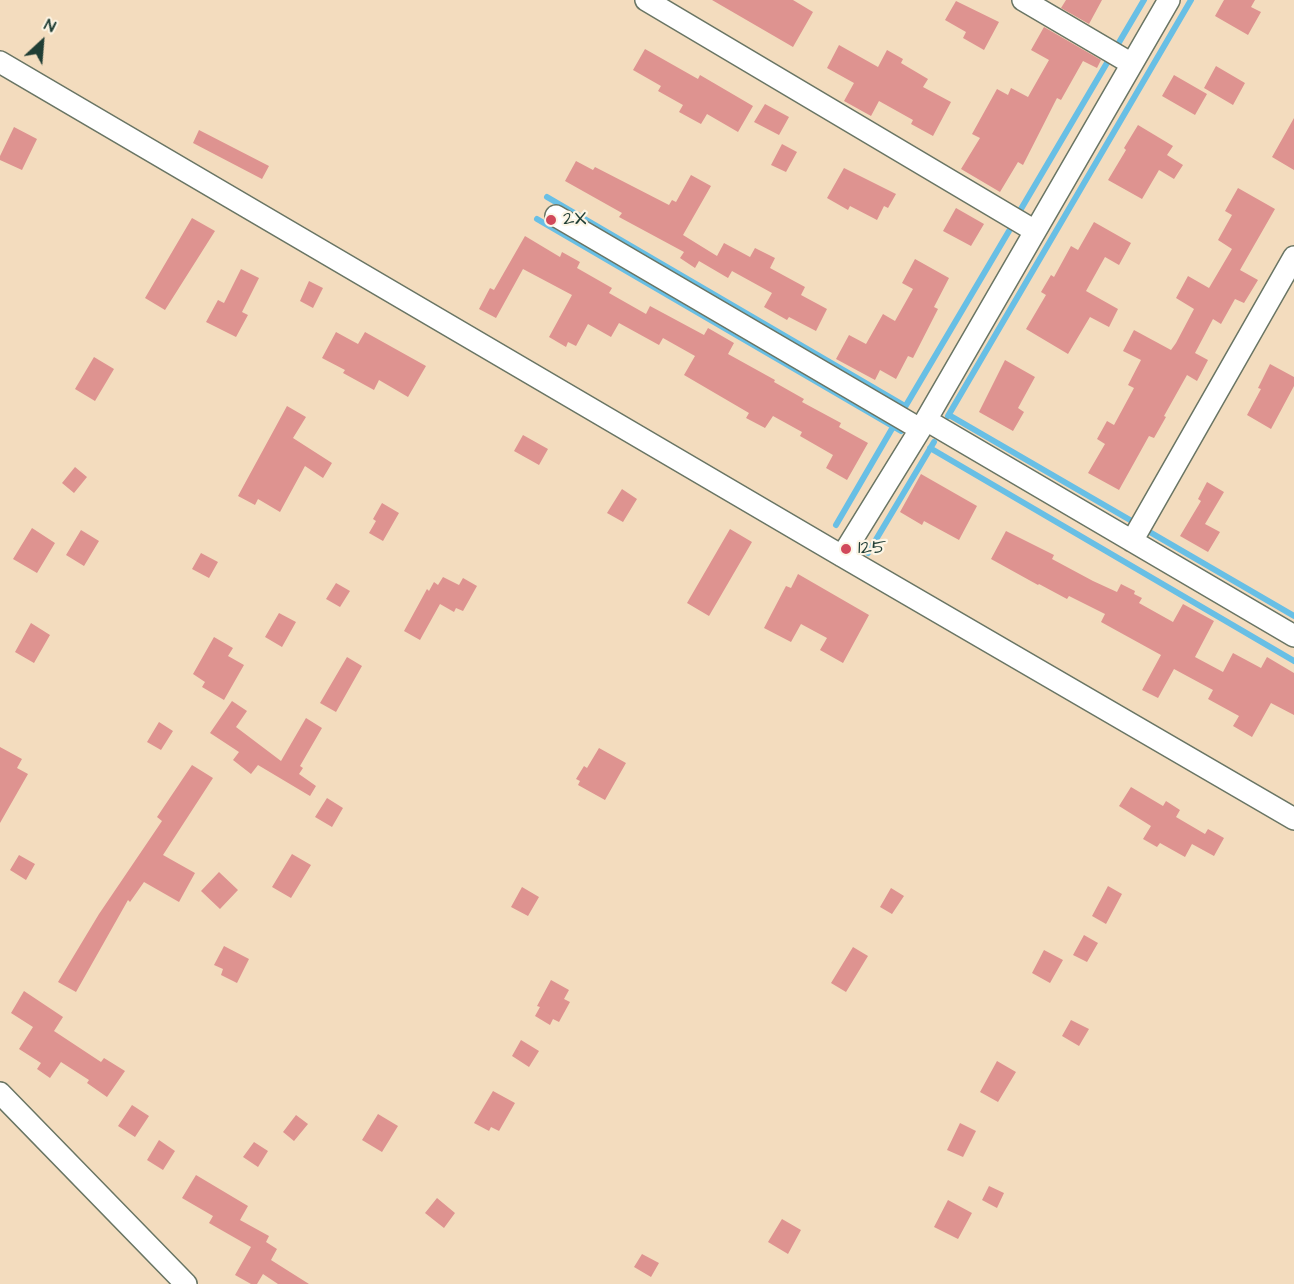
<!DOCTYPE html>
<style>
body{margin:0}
#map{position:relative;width:1294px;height:1284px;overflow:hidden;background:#f3dcbe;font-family:"Architects Daughter",sans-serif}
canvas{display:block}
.north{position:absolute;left:12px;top:12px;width:60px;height:60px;-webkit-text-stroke:4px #fcf5e5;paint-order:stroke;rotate:26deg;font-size:16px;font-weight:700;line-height:24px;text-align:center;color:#1f3d34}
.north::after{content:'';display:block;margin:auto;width:21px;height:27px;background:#1f3d34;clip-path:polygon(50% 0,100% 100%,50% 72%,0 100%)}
</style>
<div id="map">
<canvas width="1294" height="1284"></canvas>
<div class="north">N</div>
</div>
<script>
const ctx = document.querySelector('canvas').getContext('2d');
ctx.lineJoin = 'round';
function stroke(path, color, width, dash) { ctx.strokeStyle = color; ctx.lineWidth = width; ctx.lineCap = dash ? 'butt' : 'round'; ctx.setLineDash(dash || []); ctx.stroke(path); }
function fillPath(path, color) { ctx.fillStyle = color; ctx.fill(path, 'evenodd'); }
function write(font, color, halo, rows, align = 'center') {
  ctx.font = font + ' "Architects Daughter",sans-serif'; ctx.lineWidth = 4.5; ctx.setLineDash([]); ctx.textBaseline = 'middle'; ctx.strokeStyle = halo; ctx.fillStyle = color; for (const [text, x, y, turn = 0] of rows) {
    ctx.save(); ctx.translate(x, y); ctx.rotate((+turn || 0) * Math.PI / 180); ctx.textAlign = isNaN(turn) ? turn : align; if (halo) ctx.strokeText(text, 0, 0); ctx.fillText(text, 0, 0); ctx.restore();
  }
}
stroke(new Path2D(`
 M 547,197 L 905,406
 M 1021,209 L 1144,0
 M 537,219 L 901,431
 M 905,407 L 1009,231
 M 949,415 L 1130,520
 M 948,416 L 1191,0
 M 930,448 L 1294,661
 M 836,525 L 893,427
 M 1148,531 L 1294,616
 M 868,553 L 934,442`), '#68bfe5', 6);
fillPath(new Path2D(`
 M 712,0 L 793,0 L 813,12 L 793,47 Z
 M 1066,0 L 1102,0 L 1089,24 L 1061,8 Z
 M 1224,0 L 1255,0 L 1251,7 L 1261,12 L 1248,35 L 1215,16 Z
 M 956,1 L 999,22 L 984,50 L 963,38 L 966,32 L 945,20 Z
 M 1044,27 L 1101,60 L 1097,68 L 1083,61 L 1061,100 L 1057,98 L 1023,165 L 1018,162 L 1000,192 L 961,169 L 980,138 L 972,134 L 997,89 L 1008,95 L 1011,88 L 1028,97 L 1049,60 L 1031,50 Z
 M 839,45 L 878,67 L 887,50 L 903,59 L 901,63 L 928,79 L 923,87 L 951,102 L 933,136 L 911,124 L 913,120 L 879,101 L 871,116 L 844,101 L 854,83 L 827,68 Z
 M 645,49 L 698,79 L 700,75 L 753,106 L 738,132 L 707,114 L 701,124 L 679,112 L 683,105 L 658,91 L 661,86 L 633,70 Z
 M 1216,66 L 1245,83 L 1233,105 L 1204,88 Z
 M 1174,75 L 1207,94 L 1195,115 L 1162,96 Z
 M 765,104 L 789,117 L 779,135 L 754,122 Z
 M 1294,118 L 1294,170 L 1272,157 Z
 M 1138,125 L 1173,146 L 1167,155 L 1183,165 L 1174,179 L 1159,170 L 1142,199 L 1108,180 L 1126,150 L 1124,148 Z
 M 14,127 L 37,139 L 22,170 L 0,160 L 0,156 Z
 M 199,130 L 269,166 L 262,179 L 193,143 Z
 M 782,144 L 797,152 L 786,172 L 771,165 Z
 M 576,161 L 593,170 L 595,167 L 669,205 L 672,200 L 676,202 L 691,175 L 711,186 L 683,235 L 717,256 L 724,243 L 750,257 L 755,248 L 775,258 L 770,268 L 805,287 L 801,295 L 827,309 L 816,331 L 789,317 L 787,320 L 764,307 L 772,293 L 732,271 L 728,278 L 699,261 L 695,268 L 680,258 L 684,252 L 619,217 L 622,213 L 565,181 Z
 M 844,168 L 896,194 L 888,208 L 884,206 L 877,220 L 850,206 L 848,210 L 827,198 Z
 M 1238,188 L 1275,209 L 1240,270 L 1258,280 L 1244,303 L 1235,299 L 1221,324 L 1213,319 L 1195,353 L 1208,360 L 1197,381 L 1187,375 L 1164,416 L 1166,417 L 1154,438 L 1149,436 L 1119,490 L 1088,473 L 1105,444 L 1097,439 L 1107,421 L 1114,425 L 1134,388 L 1128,385 L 1141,360 L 1123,351 L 1134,330 L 1171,350 L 1176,343 L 1194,309 L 1176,298 L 1188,276 L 1209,288 L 1232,249 L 1218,240 L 1232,215 L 1225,211 Z
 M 956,208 L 984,224 L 971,246 L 943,231 Z
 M 192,218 L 215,231 L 165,310 L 145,298 Z
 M 1094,222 L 1131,243 L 1119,265 L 1105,257 L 1086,291 L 1118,309 L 1109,327 L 1090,317 L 1068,354 L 1026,329 L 1046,295 L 1041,292 L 1051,275 L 1054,277 L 1071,246 L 1078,250 Z
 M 525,236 L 560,257 L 562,252 L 580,262 L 577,268 L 612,288 L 609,293 L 646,314 L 650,306 L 704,335 L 708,328 L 734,343 L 728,354 L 775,380 L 774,382 L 804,399 L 802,402 L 841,423 L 839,427 L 868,443 L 847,480 L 826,468 L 833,455 L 800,436 L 802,432 L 773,416 L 765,428 L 746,418 L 749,413 L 684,375 L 695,356 L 663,338 L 659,345 L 619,323 L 611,337 L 588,324 L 576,346 L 568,342 L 566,347 L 549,337 L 572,295 L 523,269 L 496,318 L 479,309 L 490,288 L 494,290 Z
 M 915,259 L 949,278 L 934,307 L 938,309 L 913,358 L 908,356 L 896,379 L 880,370 L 875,380 L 836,359 L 849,335 L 866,344 L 883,314 L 895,321 L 913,289 L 902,283 Z
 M 241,269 L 259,278 L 242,312 L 248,315 L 236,337 L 206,322 L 218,300 L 224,303 Z
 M 309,281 L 323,288 L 313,308 L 300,301 Z
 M 336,332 L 358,344 L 365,332 L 426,366 L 408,397 L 379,380 L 374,390 L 343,373 L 345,370 L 322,358 Z
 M 94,357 L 114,369 L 95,401 L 75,389 Z
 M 1005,360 L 1035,377 L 1018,408 L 1024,412 L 1013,431 L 979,412 Z
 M 1270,364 L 1294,377 L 1294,386 L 1271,429 L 1247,415 L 1261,389 L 1258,388 Z
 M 287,406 L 306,417 L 293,438 L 332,463 L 323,478 L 305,466 L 280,512 L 258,499 L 255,505 L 238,496 Z
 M 523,435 L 548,449 L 539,465 L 514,451 Z
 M 75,467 L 87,477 L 74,493 L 62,483 Z
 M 921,474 L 977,506 L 959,540 L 924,521 L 922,525 L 900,512 Z
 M 1207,482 L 1224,492 L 1205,524 L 1220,532 L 1208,552 L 1180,536 L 1201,501 L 1198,499 Z
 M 622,489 L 637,499 L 623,522 L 607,513 Z
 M 382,503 L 399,513 L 383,541 L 369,533 L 376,521 L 373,519 Z
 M 32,528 L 55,543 L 37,573 L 13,559 Z
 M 730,529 L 752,542 L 709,616 L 687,603 Z
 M 81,530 L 99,541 L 84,566 L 66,555 Z
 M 1006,531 L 1054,555 L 1052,559 L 1093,581 L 1117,592 L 1121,584 L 1135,591 L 1134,594 L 1142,598 L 1139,603 L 1173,622 L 1183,604 L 1214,621 L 1195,657 L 1223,672 L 1233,653 L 1261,668 L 1267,657 L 1294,673 L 1294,715 L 1271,703 L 1252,737 L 1233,726 L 1239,716 L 1208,699 L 1213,690 L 1174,669 L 1158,698 L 1142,690 L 1161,655 L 1101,622 L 1105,614 L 1069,596 L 1067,599 L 1039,584 L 1038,585 L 991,559 Z
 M 201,553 L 218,562 L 209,578 L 192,569 Z
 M 798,574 L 869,615 L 843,663 L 820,650 L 827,638 L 801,624 L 791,642 L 764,628 L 786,586 L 791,588 Z
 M 443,577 L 459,585 L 463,578 L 477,586 L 463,611 L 456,608 L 454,612 L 440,604 L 420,640 L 404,631 L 427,589 L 429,591 L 434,582 L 438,585 Z
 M 336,583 L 350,591 L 340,607 L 326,599 Z
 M 279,613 L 296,622 L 282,647 L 265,637 Z
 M 31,623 L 50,635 L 34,663 L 15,652 Z
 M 214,637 L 233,648 L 228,656 L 244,665 L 224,700 L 202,687 L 205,682 L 193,674 Z
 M 347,657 L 362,666 L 336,712 L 320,703 Z
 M 232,701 L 247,711 L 236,727 L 281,761 L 306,718 L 322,728 L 300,766 L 303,768 L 299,774 L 316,786 L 310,796 L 258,765 L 251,774 L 233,760 L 239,752 L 210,733 Z
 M 159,722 L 173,731 L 161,750 L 147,742 Z
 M 0,747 L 22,759 L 17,768 L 28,774 L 0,823 Z
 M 599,748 L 626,763 L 605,800 L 578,785 L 580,781 L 576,779 L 584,766 L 587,768 Z
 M 192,765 L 213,778 L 163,855 L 195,873 L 179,902 L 144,882 L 130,902 L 128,900 L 76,992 L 58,982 L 99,914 L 162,821 L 157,817 Z
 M 1131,787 L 1163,806 L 1166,801 L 1180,810 L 1176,817 L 1205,834 L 1208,829 L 1224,838 L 1214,856 L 1192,844 L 1185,857 L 1160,843 L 1157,847 L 1143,839 L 1151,826 L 1119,806 Z
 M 327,798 L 343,808 L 332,827 L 315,817 Z
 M 292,854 L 311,865 L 291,898 L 272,887 Z
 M 19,855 L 35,864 L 26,880 L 10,870 Z
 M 219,872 L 238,890 L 220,909 L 201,891 Z
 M 1108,886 L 1122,894 L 1106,924 L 1092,916 Z
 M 522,887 L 539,897 L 528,916 L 511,907 Z
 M 891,888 L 904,896 L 892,914 L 880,907 Z
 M 1084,935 L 1098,943 L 1087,962 L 1073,955 Z
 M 224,946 L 249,959 L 237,983 L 221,975 L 223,969 L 214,965 Z
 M 853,947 L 868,956 L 846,992 L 831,983 Z
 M 1044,950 L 1063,960 L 1050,983 L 1032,973 Z
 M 551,980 L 569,990 L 564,999 L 570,1002 L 559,1022 L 553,1019 L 550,1025 L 535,1016 L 540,1007 L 537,1006 Z
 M 24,991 L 63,1017 L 54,1031 L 101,1062 L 104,1058 L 125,1071 L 107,1097 L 87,1083 L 89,1080 L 61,1062 L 50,1078 L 37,1069 L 41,1063 L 19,1049 L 33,1027 L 11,1013 Z
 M 1071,1020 L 1089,1029 L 1079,1046 L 1062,1036 Z
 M 521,1040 L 539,1051 L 529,1067 L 512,1056 Z
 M 997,1061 L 1016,1072 L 998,1102 L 980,1092 Z
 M 493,1091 L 515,1103 L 499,1131 L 491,1127 L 489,1131 L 474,1123 Z
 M 132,1105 L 149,1116 L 135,1137 L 118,1126 Z
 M 378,1114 L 398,1126 L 382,1152 L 362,1140 Z
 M 296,1115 L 308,1124 L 294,1141 L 283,1132 Z
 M 960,1123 L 976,1131 L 963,1157 L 947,1150 Z
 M 159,1140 L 175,1151 L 163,1170 L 147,1160 Z
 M 254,1142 L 268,1151 L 258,1167 L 243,1157 Z
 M 196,1175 L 248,1206 L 240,1220 L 269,1236 L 266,1242 L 277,1249 L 271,1260 L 309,1284 L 278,1284 L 263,1274 L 257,1284 L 251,1284 L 235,1275 L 251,1247 L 209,1223 L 213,1216 L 182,1198 Z
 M 989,1186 L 1004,1193 L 997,1208 L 982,1200 Z
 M 437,1198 L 455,1213 L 444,1228 L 425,1213 Z
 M 948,1200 L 972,1213 L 958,1239 L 934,1227 Z
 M 782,1219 L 801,1230 L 788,1254 L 768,1242 Z
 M 642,1254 L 659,1263 L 651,1277 L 634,1267 Z`), '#de9390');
const minor = new Path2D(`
 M 646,0 L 1035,231
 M 1023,0 L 1132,64
 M 0,62 L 842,556 L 1294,819
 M 556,216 L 920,429
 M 926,420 L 1294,636
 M 1132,541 L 1294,257
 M 842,556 L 926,420 L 1169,0
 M 0,1093 L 186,1284`);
stroke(minor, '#697564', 24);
stroke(minor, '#fff', 21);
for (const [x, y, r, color] of [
 [551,220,6,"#d1495b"],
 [846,549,6,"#d1495b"]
]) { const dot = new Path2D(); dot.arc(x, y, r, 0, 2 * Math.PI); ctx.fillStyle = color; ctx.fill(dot); stroke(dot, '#fcf5e5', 2); }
write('20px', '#1f3d34', '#fcf5e5', [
 ["2X",563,220],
 ["125",858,549]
], 'left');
</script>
